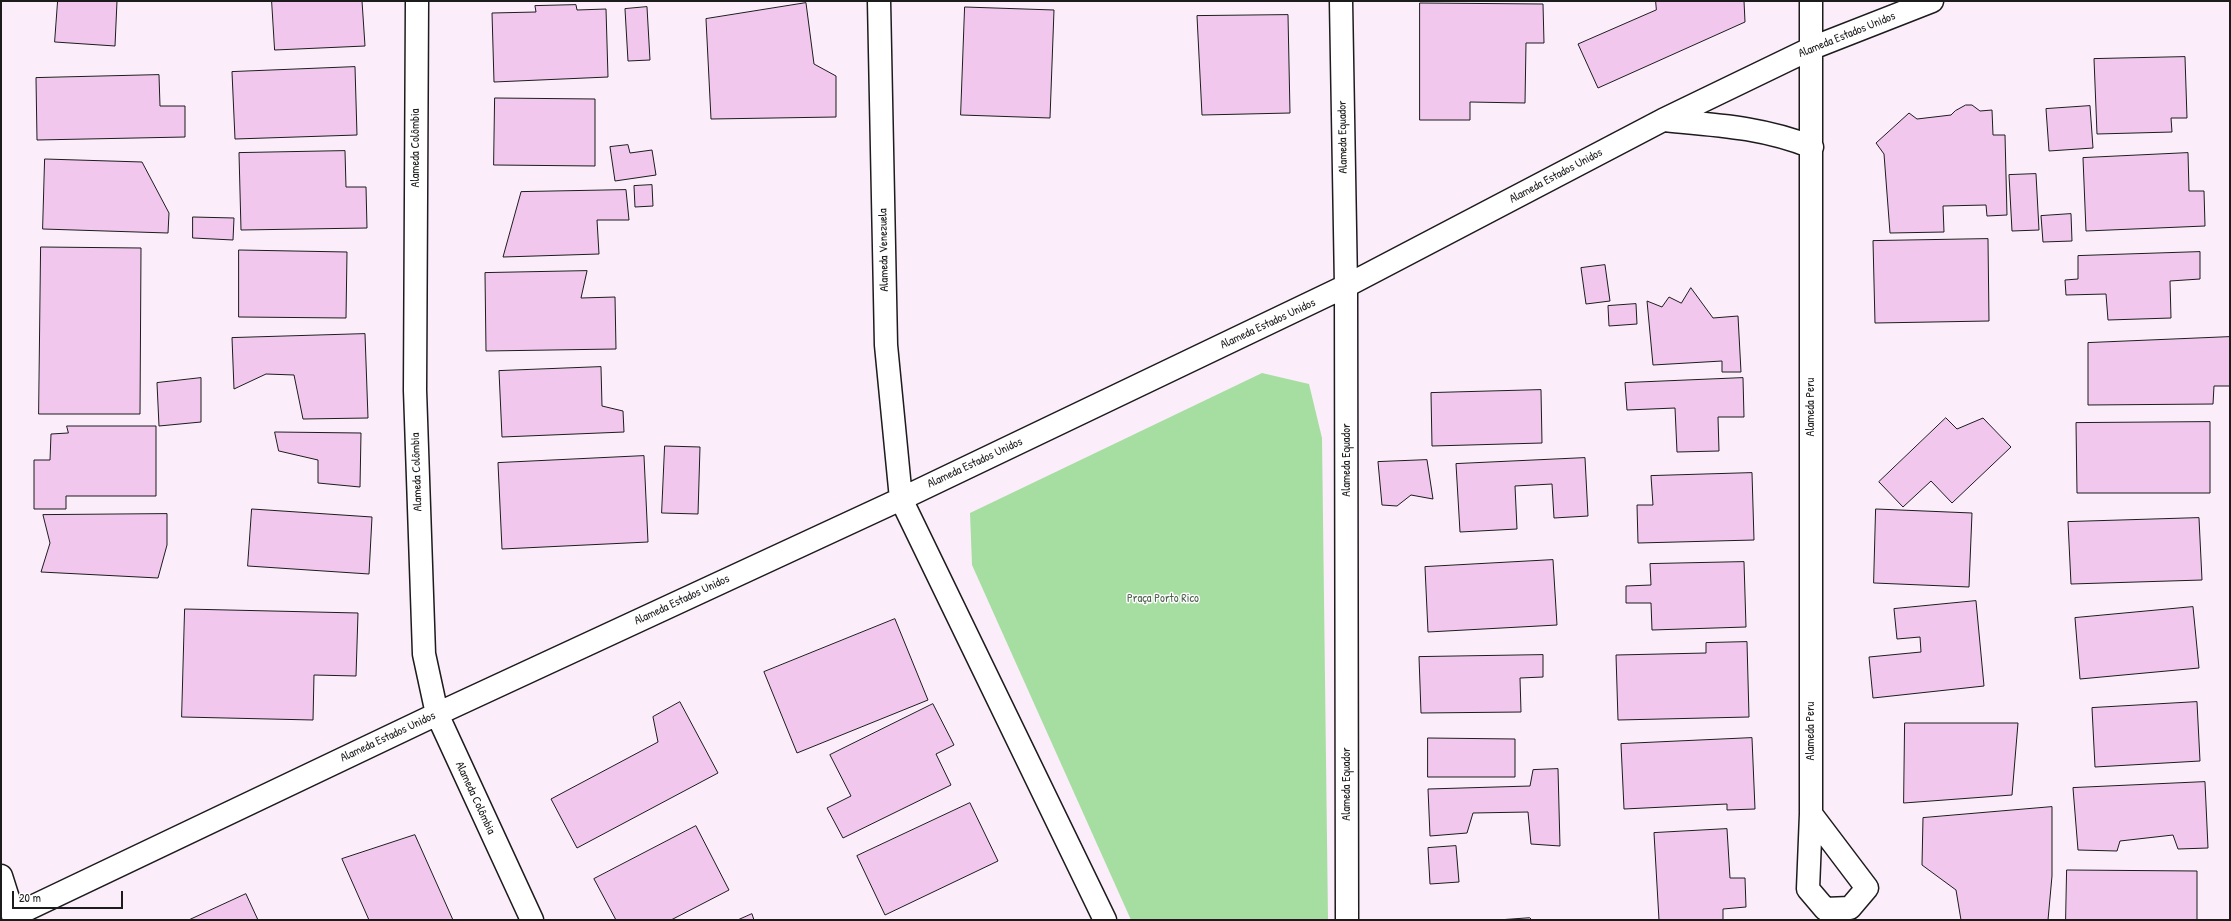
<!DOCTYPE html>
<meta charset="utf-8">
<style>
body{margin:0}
#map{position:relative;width:2231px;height:921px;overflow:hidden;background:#fbeefa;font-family:"Patrick Hand",sans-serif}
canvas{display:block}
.frame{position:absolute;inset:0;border:2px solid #1c1c1c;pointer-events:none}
.scale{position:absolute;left:12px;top:891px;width:111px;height:18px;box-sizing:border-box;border:2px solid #1c1c1c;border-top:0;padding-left:5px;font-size:12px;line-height:14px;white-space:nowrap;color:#1c1c1c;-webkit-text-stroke:3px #fff;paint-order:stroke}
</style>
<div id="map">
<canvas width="2231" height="921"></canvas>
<div class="frame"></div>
<div class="scale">20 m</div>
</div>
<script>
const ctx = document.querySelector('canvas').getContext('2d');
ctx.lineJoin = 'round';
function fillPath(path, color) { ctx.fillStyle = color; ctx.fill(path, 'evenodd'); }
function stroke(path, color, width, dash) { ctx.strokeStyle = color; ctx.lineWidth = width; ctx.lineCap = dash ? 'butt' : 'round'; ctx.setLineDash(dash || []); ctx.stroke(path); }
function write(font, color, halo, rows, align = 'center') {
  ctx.font = font + ' "Patrick Hand",sans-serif'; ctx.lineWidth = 3; ctx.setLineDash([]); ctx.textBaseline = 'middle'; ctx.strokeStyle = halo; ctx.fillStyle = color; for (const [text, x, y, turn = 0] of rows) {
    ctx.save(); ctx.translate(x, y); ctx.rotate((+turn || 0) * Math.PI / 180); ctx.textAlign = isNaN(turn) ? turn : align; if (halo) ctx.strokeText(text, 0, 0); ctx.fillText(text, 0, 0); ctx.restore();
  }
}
fillPath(new Path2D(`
 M 1262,373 L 1309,384 L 1322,438 L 1328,920 L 1131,920 L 972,565 L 970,513 Z`), '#a6dea1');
const building = new Path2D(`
 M 58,1 L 117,1 L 115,46 L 55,42 Z
 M 272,1 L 362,1 L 365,46 L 275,50 Z
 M 1656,1 L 1744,1 L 1745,22 L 1598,88 L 1578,44 L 1656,10 Z
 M 806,3 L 814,64 L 836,76 L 836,117 L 711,119 L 706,19 Z
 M 1420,3 L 1543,4 L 1544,43 L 1526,43 L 1525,103 L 1470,102 L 1470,120 L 1420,120 Z
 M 576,5 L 577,10 L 606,9 L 608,77 L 494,82 L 492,13 L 536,12 L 535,6 Z
 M 647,7 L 650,60 L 628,61 L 625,9 Z
 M 965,7 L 1054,10 L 1050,118 L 961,115 Z
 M 1288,15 L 1290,113 L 1202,115 L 1197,16 Z
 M 2185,57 L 2187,118 L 2171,118 L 2172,132 L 2097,134 L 2094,59 Z
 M 355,67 L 357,135 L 235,139 L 232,72 Z
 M 159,75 L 160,106 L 185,106 L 185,137 L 37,140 L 36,78 Z
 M 495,98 L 595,99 L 595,166 L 494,165 Z
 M 1966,105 L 1972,105 L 1980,111 L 1992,110 L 1993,135 L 2005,135 L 2007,215 L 1987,216 L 1986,205 L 1943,206 L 1944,232 L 1890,233 L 1884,154 L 1876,143 L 1909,113 L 1917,119 L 1951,115 L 1955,111 Z
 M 2090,106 L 2093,148 L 2049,151 L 2046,109 Z
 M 628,145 L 630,153 L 652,150 L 656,175 L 615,181 L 610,147 Z
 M 345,151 L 346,187 L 366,187 L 367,228 L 241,230 L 239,153 Z
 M 2188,153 L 2189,191 L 2204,191 L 2205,226 L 2086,231 L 2083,158 Z
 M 45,159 L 142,162 L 169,213 L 168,233 L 43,229 Z
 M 2036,174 L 2039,230 L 2012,231 L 2009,175 Z
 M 652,185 L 653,206 L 635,207 L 634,186 Z
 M 626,190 L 629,220 L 597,220 L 599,254 L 503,257 L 521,192 Z
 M 2071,214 L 2072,241 L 2043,242 L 2041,216 Z
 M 193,217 L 234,218 L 233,240 L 193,238 Z
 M 1988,239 L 1989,321 L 1875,323 L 1873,241 Z
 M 41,247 L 141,248 L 140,414 L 39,414 Z
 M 239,250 L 347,252 L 346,318 L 239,317 Z
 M 2200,252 L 2200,279 L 2170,281 L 2171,318 L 2108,320 L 2106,294 L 2066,295 L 2065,280 L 2078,279 L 2078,256 Z
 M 1605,265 L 1610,301 L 1586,304 L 1581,268 Z
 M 587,271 L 581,298 L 615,297 L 616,349 L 486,351 L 485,273 Z
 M 1691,288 L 1713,318 L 1738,316 L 1741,372 L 1722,372 L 1722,361 L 1653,365 L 1647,301 L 1662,307 L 1669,297 L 1681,303 Z
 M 1636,304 L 1637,324 L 1609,326 L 1608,306 Z
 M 365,334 L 368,418 L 303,419 L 294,375 L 266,374 L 234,389 L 232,338 Z
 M 2230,337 L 2230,386 L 2214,386 L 2213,404 L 2088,405 L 2088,343 Z
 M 601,367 L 602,406 L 623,411 L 624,432 L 502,437 L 499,371 Z
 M 201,378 L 201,422 L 159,426 L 157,383 Z
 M 1743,378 L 1744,417 L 1718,417 L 1719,451 L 1677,452 L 1675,408 L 1627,410 L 1625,383 Z
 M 1541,390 L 1542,443 L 1432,446 L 1431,393 Z
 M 1946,418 L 1957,429 L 1983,418 L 2011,447 L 1952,503 L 1931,481 L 1903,507 L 1879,482 Z
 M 2210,422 L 2210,493 L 2077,493 L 2076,423 Z
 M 67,426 L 156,426 L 156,496 L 66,496 L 66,509 L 34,509 L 34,460 L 50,460 L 51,434 L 68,433 Z
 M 275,432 L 361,433 L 360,487 L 318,483 L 318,460 L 279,451 Z
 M 665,446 L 700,447 L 698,514 L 662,513 Z
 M 644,456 L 648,542 L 502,549 L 498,463 Z
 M 1585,458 L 1588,516 L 1554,518 L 1552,484 L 1515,486 L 1517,529 L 1460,532 L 1456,464 Z
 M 1427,460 L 1433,499 L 1411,495 L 1397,506 L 1382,505 L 1378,462 Z
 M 1752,473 L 1754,540 L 1638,543 L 1637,505 L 1653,505 L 1651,476 Z
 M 252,509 L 372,517 L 369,574 L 248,566 Z
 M 1876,509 L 1972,513 L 1969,587 L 1874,583 Z
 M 167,514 L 167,545 L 158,578 L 41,572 L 50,543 L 43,515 Z
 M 2199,518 L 2202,580 L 2071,584 L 2068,522 Z
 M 1553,560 L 1557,625 L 1428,632 L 1425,567 Z
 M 1744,562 L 1746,627 L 1652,630 L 1651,603 L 1626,603 L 1626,586 L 1651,585 L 1650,564 Z
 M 1976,601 L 1984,686 L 1873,698 L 1869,657 L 1921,652 L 1920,637 L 1897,639 L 1894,609 Z
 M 2193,607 L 2199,668 L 2080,679 L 2075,618 Z
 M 185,609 L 358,613 L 356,676 L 314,675 L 313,720 L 182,717 Z
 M 895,619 L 928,700 L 797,753 L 764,672 Z
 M 1747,642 L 1749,717 L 1618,720 L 1616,655 L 1706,653 L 1706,643 Z
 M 1543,655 L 1543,677 L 1520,678 L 1521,712 L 1421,713 L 1419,657 Z
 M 680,702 L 718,773 L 577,848 L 551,799 L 658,742 L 653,717 Z
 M 2197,702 L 2200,761 L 2095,767 L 2092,708 Z
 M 933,704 L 954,745 L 936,754 L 951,785 L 843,838 L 827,808 L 851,796 L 830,755 Z
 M 1905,723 L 2018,723 L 2012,795 L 1904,803 Z
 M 1428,738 L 1515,739 L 1515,777 L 1428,777 Z
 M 1752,738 L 1755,809 L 1727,810 L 1727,804 L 1624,809 L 1621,744 Z
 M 1558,769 L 1560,846 L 1531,844 L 1528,812 L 1473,813 L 1467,833 L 1430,836 L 1428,789 L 1530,786 L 1533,770 Z
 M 2205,782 L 2208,848 L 2178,849 L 2173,835 L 2120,841 L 2117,851 L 2078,850 L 2073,788 Z
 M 970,803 L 998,861 L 885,915 L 857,856 Z
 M 2052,807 L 2052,876 L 2048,920 L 1961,920 L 1956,890 L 1922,865 L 1923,818 Z
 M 696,826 L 729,890 L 671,920 L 616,920 L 594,879 Z
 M 1727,829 L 1730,878 L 1745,878 L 1746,907 L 1723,909 L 1723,920 L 1659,920 L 1654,833 Z
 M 415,835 L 453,920 L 369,920 L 342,859 Z
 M 1456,846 L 1459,882 L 1430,884 L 1428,848 Z
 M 2067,870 L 2197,871 L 2197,920 L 2066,920 Z
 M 246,894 L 258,920 L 189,920 Z
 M 752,914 L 754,920 L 738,920 Z
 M 1530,918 L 1532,920 L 1498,920 Z`);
fillPath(building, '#f1c7ee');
stroke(building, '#1c1c1c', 1);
const minor = new Path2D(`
 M 417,1 L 415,390 L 424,654 L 437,714 L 532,920
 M 879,1 L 886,345 L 901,499 L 1105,920
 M 1341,1 L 1346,286 L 1347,920
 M 1811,1 L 1811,814 L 1808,889 L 1825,909 L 1850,908 L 1867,888 L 1811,814
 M 1663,120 C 1716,125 1762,127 1812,147
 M 1,876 L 15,920
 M 13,916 L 437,714 L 901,499 L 1346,286 L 1663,120 L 1812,48 L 1932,1`);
stroke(minor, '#1c1c1c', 25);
stroke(minor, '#fff', 22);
write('12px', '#1c1c1c', '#fff', [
 ["Alameda Estados Unidos",1847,35,-22],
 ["Alameda Equador",1343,137,-91],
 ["Alameda Colômbia",416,148,-90],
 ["Alameda Estados Unidos",1556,176,-28],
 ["Alameda Venezuela",884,250,-91],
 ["Alameda Estados Unidos",1268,324,-25],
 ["Alameda Peru",1811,407,-90],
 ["Alameda Equador",1347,460,-90],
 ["Alameda Estados Unidos",975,463,-25],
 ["Alameda Colômbia",417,472,-92],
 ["Alameda Estados Unidos",682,600,-25],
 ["Alameda Peru",1811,731,-90],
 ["Alameda Estados Unidos",388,737,-25],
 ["Alameda Equador",1347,784,-90],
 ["Alameda Colômbia",475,798,65]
]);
write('12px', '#4c604b', '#fff', [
 ["Praça Porto Rico",1163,599]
]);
</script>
